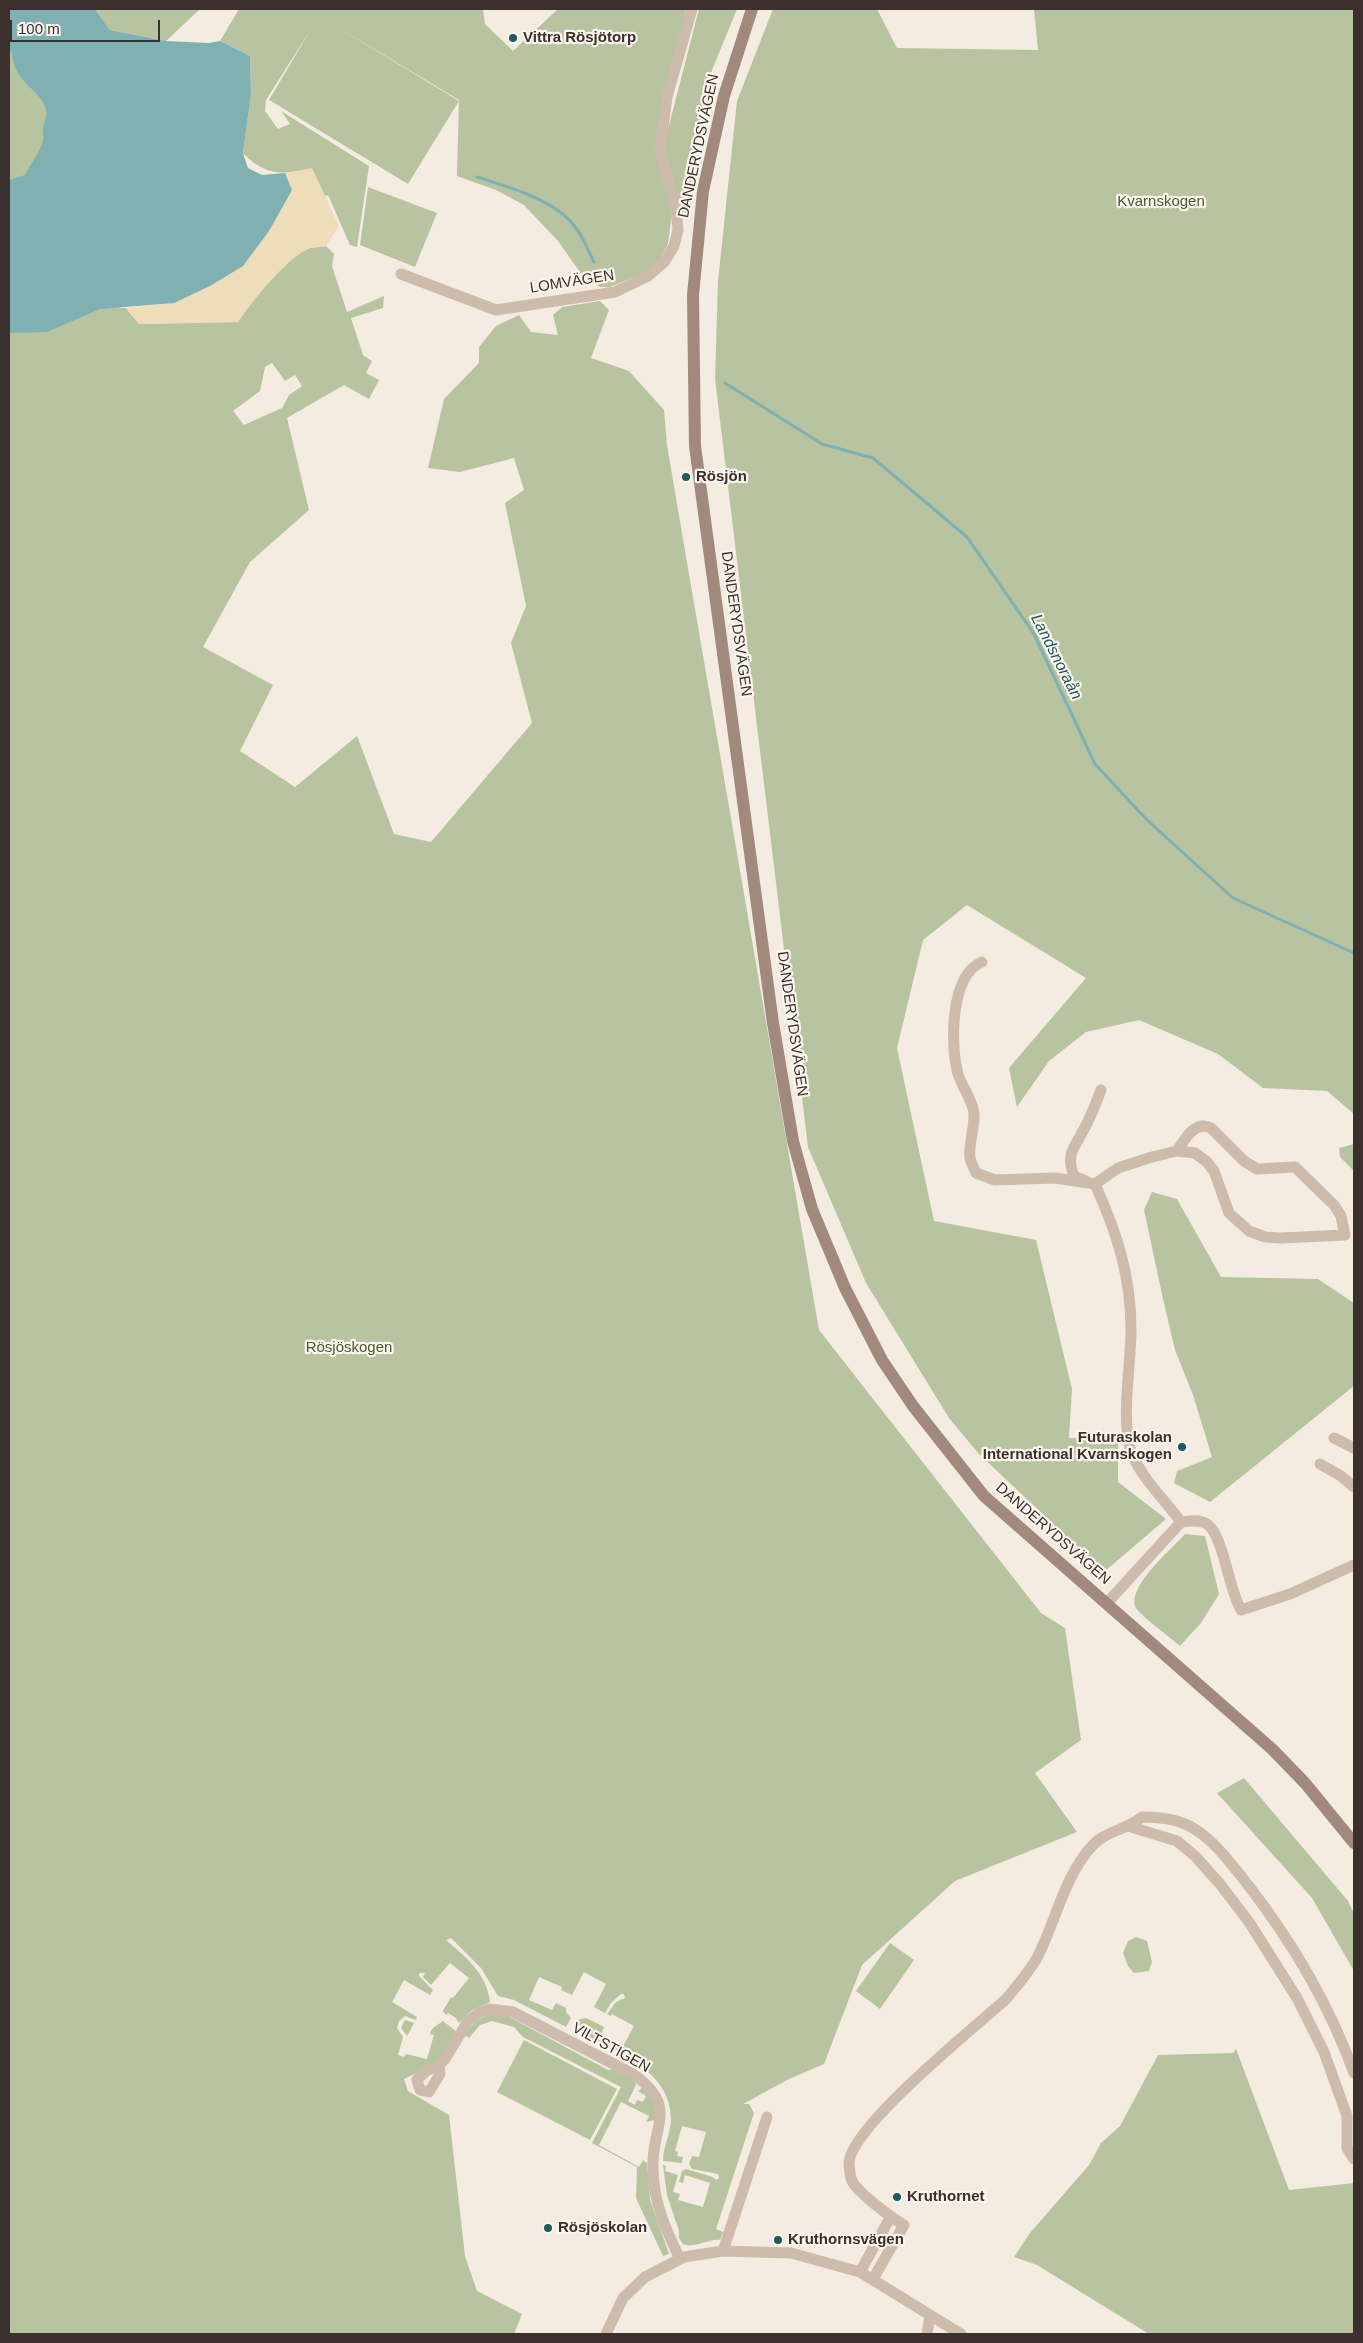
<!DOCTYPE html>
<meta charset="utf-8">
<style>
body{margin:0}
#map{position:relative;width:1363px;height:2343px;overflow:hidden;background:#f4ebe1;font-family:Arial,sans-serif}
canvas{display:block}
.frame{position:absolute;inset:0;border:10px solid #3b302b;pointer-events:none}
.scale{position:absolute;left:10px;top:20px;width:150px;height:22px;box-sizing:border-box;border:2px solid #3b302b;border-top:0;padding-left:6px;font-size:15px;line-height:18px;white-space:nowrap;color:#3b302b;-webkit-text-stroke:4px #fbf5ee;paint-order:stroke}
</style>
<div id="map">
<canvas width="1363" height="2343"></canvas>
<div class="frame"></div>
<div class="scale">100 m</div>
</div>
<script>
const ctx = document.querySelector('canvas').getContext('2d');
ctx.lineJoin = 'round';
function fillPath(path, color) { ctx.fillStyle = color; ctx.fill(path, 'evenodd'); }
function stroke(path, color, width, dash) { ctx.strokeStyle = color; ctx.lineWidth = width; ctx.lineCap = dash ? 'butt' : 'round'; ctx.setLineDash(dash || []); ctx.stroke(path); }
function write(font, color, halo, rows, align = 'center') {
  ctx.font = font + ' Arial,sans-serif'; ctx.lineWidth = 4.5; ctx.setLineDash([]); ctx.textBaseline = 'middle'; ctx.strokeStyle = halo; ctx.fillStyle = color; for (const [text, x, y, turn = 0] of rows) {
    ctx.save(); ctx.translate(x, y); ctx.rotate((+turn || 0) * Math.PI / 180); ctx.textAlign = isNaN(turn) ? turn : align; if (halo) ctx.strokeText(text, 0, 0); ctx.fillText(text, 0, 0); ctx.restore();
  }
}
fillPath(new Path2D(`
 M 9,9 L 15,9 L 120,308 L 126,308 L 139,324 L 238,322 C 250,303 289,255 310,248 C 315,247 321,247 326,246 L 334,254 L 332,266 L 347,312 L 384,296 L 383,308 L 351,318 L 363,355 L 372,361 L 366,373 L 379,380 L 369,399 L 344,385 L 287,418 L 309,510 L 250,562 L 203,647 L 273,685 L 240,751 L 295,787 L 357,736 L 394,834 L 431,842 L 532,723 L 511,643 L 526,606 L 505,503 L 524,490 L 514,458 L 460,472 L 428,468 L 444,399 L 479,363 L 479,347 L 496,326 L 519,315 L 531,332 L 558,335 L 553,315 L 562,307 L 600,301 L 609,310 L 591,358 L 629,371 L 664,410 L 667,445 L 684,545 L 819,1330 L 1041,1613 L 1065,1628 L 1081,1740 L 1035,1773 L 1077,1832 L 955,1881 L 862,1965 L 824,2064 L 789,2079 L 743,2104 L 749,2104 L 754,2113 L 716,2229 L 723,2232 L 720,2240 C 710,2238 695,2249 683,2244 L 679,2238 L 679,2231 L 667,2195 L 663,2165 L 666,2166 L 665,2171 L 678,2175 L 673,2192 L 680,2194 L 678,2200 L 703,2207 L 710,2183 L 685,2175 L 683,2183 L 679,2182 L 682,2171 L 686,2169 L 713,2177 L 716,2180 L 719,2178 L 718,2174 L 692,2169 L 689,2164 L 692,2156 L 699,2157 L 706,2132 L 682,2126 L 675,2151 L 678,2152 L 677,2156 L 683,2157 L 682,2163 L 663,2161 C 663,2146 671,2133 671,2119 C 671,2068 612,2051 575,2031 L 579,2023 L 577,2020 L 586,2018 L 604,2027 L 600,2036 L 622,2048 L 634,2026 L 612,2014 L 611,2016 L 607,2014 L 616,2002 L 625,1998 L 624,1994 L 621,1994 L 611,2003 L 605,2013 L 594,2007 L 606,1984 L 584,1972 L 572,1995 L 561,1990 L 562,1987 L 539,1977 L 529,2000 L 552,2010 L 556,2003 L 566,2008 L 566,2012 L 571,2018 L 566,2027 L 514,2000 L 498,1996 L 481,1968 L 451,1938 L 446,1940 C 466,1957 487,1974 490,2002 L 471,2011 L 459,2023 L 456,2018 L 448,2013 L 446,2015 L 443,2011 L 451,1997 L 453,1998 L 469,1978 L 450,1963 L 431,1985 L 423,1977 L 425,1973 L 419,1973 L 419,1976 L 433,1990 L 430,1995 L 404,1980 L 392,2002 L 417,2017 L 416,2020 L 405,2016 L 399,2021 L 397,2028 L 403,2037 L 398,2055 L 404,2057 L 406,2054 L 427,2059 L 434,2035 L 430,2034 C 432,2026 437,2026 443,2021 L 457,2032 L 437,2063 L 404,2079 L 408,2091 L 449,2115 L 465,2256 L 477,2291 L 522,2314 L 514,2334 L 9,2334 ZM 272,363 L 285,381 L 295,375 L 302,386 L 289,395 L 282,408 L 244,425 L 233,411 L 260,391 L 265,367 Z
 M 95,9 L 200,9 L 166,41 L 110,30 Z
 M 239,9 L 483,9 L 485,24 L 513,51 L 558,9 L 686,9 L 656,151 L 673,206 L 668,244 L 655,268 L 610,287 L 600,287 L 582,275 L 558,241 L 524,205 L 496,190 L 457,176 L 459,100 L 324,19 L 459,101 L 408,184 L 269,100 L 311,29 L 266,100 L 265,111 L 278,129 L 290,124 L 281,111 L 369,166 L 357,247 L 350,245 L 328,195 L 325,196 L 312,169 C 280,174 267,177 243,153 L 251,95 L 250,56 L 220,41 Z
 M 699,9 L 737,9 L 712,70 L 692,169 L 689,214 L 681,213 L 665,161 L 665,141 Z
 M 773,9 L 877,9 L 897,48 L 1038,50 L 1034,9 L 1354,9 L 1354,1114 L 1327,1091 L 1263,1088 L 1218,1054 L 1139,1020 L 1086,1032 L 1049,1061 L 1017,1107 L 1009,1068 L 1086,978 L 967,905 L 923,940 L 897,1048 L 934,1221 L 1036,1240 L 1072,1389 L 1069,1438 L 1118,1439 L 1118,1482 L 1166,1519 L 1104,1572 L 978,1453 L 949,1418 L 866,1283 L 808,1147 L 715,379 L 718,281 L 737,101 Z
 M 368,187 L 437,213 L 415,267 L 360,245 Z
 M 1354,1144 L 1354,1171 L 1340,1157 L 1339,1148 Z
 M 1152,1192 L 1177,1199 L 1221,1277 L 1318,1279 L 1354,1303 L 1354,1386 L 1210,1502 L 1174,1483 L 1177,1471 L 1212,1457 L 1193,1395 L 1175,1350 L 1163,1299 L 1144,1210 Z
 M 1185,1534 L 1205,1536 L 1219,1594 L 1201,1623 L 1180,1646 C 1171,1638 1141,1616 1136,1608 C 1126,1587 1172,1549 1185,1534 Z
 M 1244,1778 L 1348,1901 L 1354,1914 L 1354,1971 L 1312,1898 L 1217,1793 Z
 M 1136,1937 L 1147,1941 L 1152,1962 L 1149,1971 L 1134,1973 L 1128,1966 L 1123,1953 L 1128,1941 Z
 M 890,1943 L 914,1960 L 880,2009 L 856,1991 Z
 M 491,2014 L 506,2015 L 608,2070 L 613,2069 L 635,2081 L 636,2085 L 628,2101 L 635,2105 L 637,2100 L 643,2102 L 646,2096 L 638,2091 L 643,2087 L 655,2105 L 655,2120 L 646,2122 L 649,2116 L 621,2102 L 599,2145 L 639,2167 L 643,2160 L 647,2163 L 650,2200 L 669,2254 L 663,2256 L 636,2198 L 637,2167 L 592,2143 L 621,2087 L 523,2037 L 514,2027 L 492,2021 L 480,2025 L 469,2038 L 465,2035 C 472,2024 479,2018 491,2014 Z
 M 405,2020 L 414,2023 L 407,2036 L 401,2028 Z
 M 524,2040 L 617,2089 L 590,2140 L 497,2092 Z
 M 1236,2049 L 1289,2190 L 1354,2183 L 1354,2334 L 1149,2334 L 1037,2265 L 1014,2257 L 1030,2233 L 1089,2165 L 1101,2143 L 1120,2126 L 1158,2055 L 1233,2053 Z`), '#b8c4a0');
fillPath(new Path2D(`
 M 312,168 L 339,226 L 326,246 C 321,247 315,247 310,248 C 289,255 250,303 238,322 L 139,324 L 126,308 L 174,303 L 292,190 L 285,173 Z`), '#efdcb8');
fillPath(new Path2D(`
 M 9,9 L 95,9 L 110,30 L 166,41 L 209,43 L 220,41 L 250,56 L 251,95 L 243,153 L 248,168 L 262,175 L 285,173 L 292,190 L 269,231 L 243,266 L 210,286 L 174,303 L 100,309 L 47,332 L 9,333 L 9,180 L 25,175 C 30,165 40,152 43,141 C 44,137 43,133 43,129 C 43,123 48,117 46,110 C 41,88 13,84 12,52 L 9,50 Z`), '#7fb0b2');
stroke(new Path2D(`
 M 477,177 C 505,186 542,196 565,216 C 579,228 586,245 594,262
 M 725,383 L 822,444 L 873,458 L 967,537 L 1034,634 L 1095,764 L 1147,820 L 1233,898 L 1354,953`), '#7fb0b2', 3);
stroke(new Path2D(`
 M 401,274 L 496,310 L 615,292 L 648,276 L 664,262 L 674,246 L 678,230 L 676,208 L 660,149 L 667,97 L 692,9
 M 982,962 C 950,975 950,1045 958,1074 C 962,1087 972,1099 974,1113 C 975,1127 968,1145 970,1158 C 971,1163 974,1168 976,1173 L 995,1180 L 1055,1178 L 1095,1184
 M 1086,1181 L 1074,1176 C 1065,1154 1075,1147 1084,1129 C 1091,1117 1096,1103 1101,1090
 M 1095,1184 L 1118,1168 L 1152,1157 L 1177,1151 L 1195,1153 L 1207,1162 L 1214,1171 L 1229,1213 L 1249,1231 L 1265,1237 L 1281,1238 L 1345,1235 L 1341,1216 L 1334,1205 L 1295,1167 L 1257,1169 L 1244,1161 L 1211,1128 C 1195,1120 1185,1139 1177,1151
 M 1095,1184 C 1117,1233 1131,1276 1131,1330 C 1131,1365 1120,1423 1132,1454 C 1143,1480 1165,1500 1181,1522 L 1107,1603
 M 1334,1438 L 1354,1448
 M 1320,1464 L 1341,1476 L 1354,1487
 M 1181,1522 C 1189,1521 1199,1519 1207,1524 C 1224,1536 1228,1588 1241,1610 L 1290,1594 L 1354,1565
 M 1131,1827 L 1177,1841 L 1195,1856 L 1220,1884 L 1249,1922 L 1297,1998 L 1324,2052 L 1347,2116 L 1347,2148 L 1354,2159
 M 439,2065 L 440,2074 L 429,2092 L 420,2090 L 417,2080 L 426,2071 L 439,2065 L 445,2059 L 468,2021 L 479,2013 L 489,2009 L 513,2012 L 633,2074 C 681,2108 650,2126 653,2171 C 654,2204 666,2230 680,2259
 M 723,2251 L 767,2117
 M 860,2272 L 890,2218
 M 873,2279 L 904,2225 C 892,2218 858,2193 852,2181 C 850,2177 849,2166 849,2162 C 853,2125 974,2028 1006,1999 C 1017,1986 1030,1971 1038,1956 C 1056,1920 1065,1875 1092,1846 C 1105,1831 1127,1830 1142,1817 C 1158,1817 1179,1819 1193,1828 C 1215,1841 1232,1865 1248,1885 C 1293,1943 1329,2004 1354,2073
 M 606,2334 L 623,2298 L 645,2277 L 684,2257 L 723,2251 L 791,2253 L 860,2272 L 961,2334
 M 927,2334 L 930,2315`), '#cdbbac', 11);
stroke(new Path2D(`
 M 752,9 L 724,96 L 703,191 L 693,295 L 695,446 L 773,1023 L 793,1141 L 812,1209 L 845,1288 L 882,1360 L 913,1406 L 984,1496 L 1272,1749 L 1305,1783 L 1354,1843`), '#a18a7d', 12);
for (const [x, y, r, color] of [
 [513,38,5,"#1f5a5e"],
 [686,477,5,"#1f5a5e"],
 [1182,1447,5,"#1f5a5e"],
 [897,2197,5,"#1f5a5e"],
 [548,2228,5,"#1f5a5e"],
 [778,2240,5,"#1f5a5e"]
]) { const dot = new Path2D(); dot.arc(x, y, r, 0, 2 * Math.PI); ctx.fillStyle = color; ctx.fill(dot); stroke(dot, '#fbf5ee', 2); }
write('bold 15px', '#3b302b', '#fbf5ee', [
 ["Vittra Rösjötorp",523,38],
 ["Rösjön",696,477],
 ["Futuraskolan",1172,1438,"right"],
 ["International Kvarnskogen",1172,1455,"right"],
 ["Kruthornet",907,2197],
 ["Rösjöskolan",558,2228],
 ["Kruthornsvägen",788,2240]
], 'left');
write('15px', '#3b302b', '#fbf5ee', [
 ["DANDERYDSVÄGEN",699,146,-78],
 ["LOMVÄGEN",572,282,-9],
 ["DANDERYDSVÄGEN",736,624,82],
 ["DANDERYDSVÄGEN",792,1024,82],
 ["DANDERYDSVÄGEN",1053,1534,41],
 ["VILTSTIGEN",611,2048,29]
]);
write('15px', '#4a5a2e', '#fbf5ee', [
 ["Kvarnskogen",1161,202],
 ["Rösjöskogen",349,1348]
]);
write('italic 16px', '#1f5a5e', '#fbf5ee', [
 ["Landsnoraån",1056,657,63]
]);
</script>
